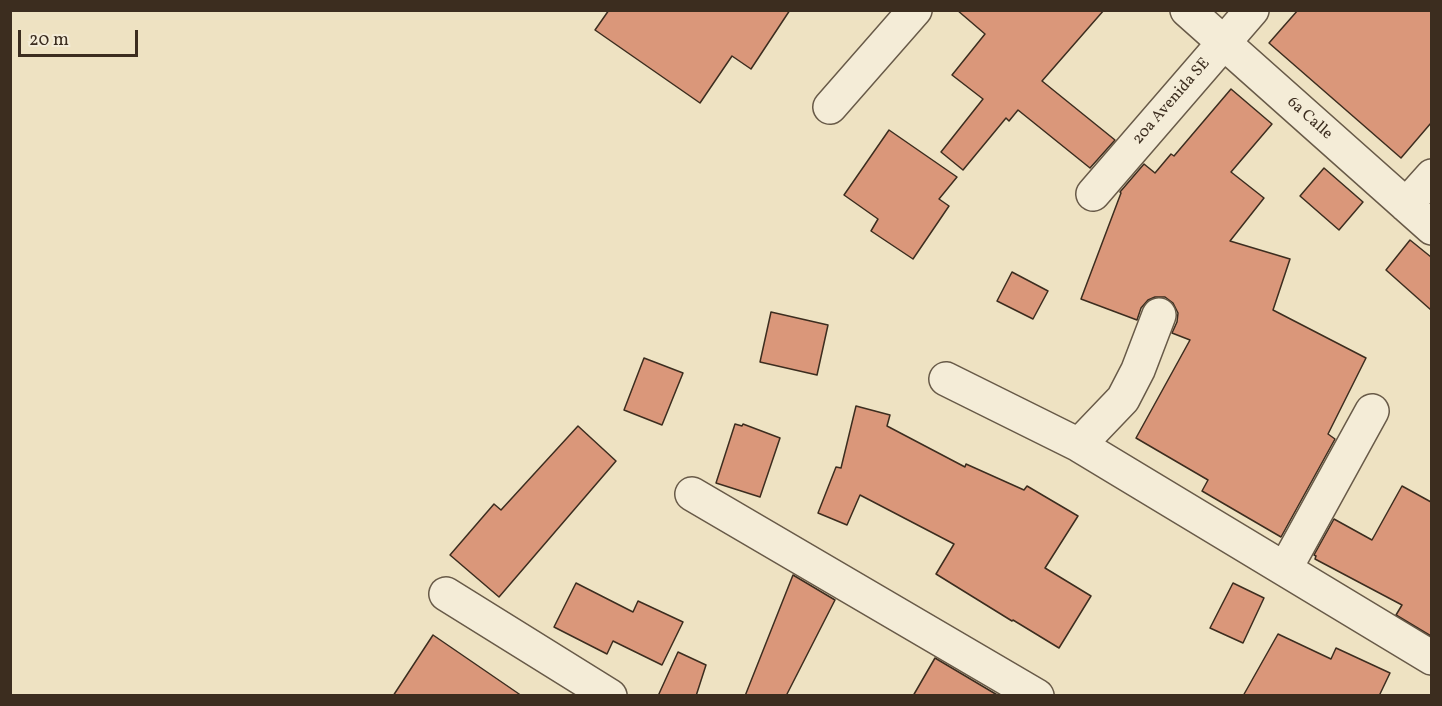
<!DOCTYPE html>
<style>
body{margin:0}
#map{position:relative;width:1442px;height:706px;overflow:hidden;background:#eee2c2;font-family:Vollkorn,serif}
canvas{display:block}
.frame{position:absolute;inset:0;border:12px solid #3c2d1f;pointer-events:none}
.scale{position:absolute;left:18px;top:30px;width:120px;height:27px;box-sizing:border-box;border:3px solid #3c2d1f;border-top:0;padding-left:8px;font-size:18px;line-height:21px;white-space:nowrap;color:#3c2d1f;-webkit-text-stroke:4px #f4ecd7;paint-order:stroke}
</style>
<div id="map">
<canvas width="1442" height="706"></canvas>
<div class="frame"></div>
<div class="scale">20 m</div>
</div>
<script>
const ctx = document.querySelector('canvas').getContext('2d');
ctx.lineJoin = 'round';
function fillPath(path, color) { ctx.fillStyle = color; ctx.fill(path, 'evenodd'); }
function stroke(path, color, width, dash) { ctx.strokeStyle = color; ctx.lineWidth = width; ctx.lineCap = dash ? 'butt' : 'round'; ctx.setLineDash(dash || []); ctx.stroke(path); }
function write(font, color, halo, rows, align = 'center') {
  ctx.font = font + ' Vollkorn,serif'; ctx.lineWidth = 5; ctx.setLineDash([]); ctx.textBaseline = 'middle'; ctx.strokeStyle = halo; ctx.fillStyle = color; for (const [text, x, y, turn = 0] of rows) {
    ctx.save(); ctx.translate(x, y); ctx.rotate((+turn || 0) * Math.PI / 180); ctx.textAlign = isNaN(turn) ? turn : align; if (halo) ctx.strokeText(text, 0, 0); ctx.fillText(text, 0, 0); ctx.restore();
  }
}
const building = new Path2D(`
 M 609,10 L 790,10 L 751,69 L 732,56 L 700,103 L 595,30 Z
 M 957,10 L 1104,10 L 1042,81 L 1115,140 L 1090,168 L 1018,110 L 1009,121 L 1006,118 L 963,170 L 941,152 L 983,99 L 952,75 L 985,34 Z
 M 1298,10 L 1431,10 L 1431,123 L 1401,158 L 1269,43 Z
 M 1231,89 L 1272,124 L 1231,172 L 1264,198 L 1230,241 L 1290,259 L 1273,310 L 1366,358 L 1328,434 L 1335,439 L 1281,537 L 1202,491 L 1208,480 L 1136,438 L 1190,340 L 1172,333 L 1177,322 L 1178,313 L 1173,303 L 1165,297 L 1155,297 L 1148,300 L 1141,308 L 1137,320 L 1081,299 L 1121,193 L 1120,192 L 1144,164 L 1155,173 L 1171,154 L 1174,156 Z
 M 889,130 L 957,177 L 939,199 L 949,206 L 913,259 L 871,231 L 878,219 L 844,195 Z
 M 1324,168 L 1363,202 L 1339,230 L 1300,196 Z
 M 1410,240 L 1431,257 L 1431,310 L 1386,270 Z
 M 1012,272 L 1048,291 L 1033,319 L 997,301 Z
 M 771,312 L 828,325 L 817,375 L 760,362 Z
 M 644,358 L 683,373 L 662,425 L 624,410 Z
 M 856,406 L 890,415 L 887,426 L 965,467 L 966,464 L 1024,490 L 1027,486 L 1078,516 L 1045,568 L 1091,596 L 1059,648 L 1013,620 L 1012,621 L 936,574 L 954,544 L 860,495 L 847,525 L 818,513 L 836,467 L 841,468 Z
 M 735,424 L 742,426 L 743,424 L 780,438 L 760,497 L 716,483 Z
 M 578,426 L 616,461 L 499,597 L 450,555 L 494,504 L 501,510 Z
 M 1402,486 L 1431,502 L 1431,636 L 1396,615 L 1402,605 L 1315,559 L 1316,556 L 1314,555 L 1334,519 L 1372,540 Z
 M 793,575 L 835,600 L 786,696 L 745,696 Z
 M 576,583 L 633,612 L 638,601 L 683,622 L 662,665 L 613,641 L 607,654 L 554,627 Z
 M 1233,583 L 1264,598 L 1243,643 L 1210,628 Z
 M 1278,634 L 1331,659 L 1336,648 L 1390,673 L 1379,696 L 1243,696 Z
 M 433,635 L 522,696 L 393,696 Z
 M 678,652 L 706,665 L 696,696 L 658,696 Z
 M 935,658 L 999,696 L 913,696 Z`);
fillPath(building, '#da977a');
stroke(building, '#3c2d1f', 1.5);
const street = new Path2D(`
 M 1187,10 L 1432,228
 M 830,107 L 915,10
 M 1093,194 L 1252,10
 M 1406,205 L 1432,176
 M 946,379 L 1079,445 L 1432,658
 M 1079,445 L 1123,399 L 1138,370 L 1159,315
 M 692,494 L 1037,696
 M 1285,569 L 1372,411
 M 446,594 L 610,696`);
stroke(street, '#685a48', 36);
stroke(street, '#f4ecd7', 33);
write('16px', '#3c2d1f', '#f4ecd7', [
 ["20a Avenida SE",1172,102,-49],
 ["6a Calle",1309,119,42]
]);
</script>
